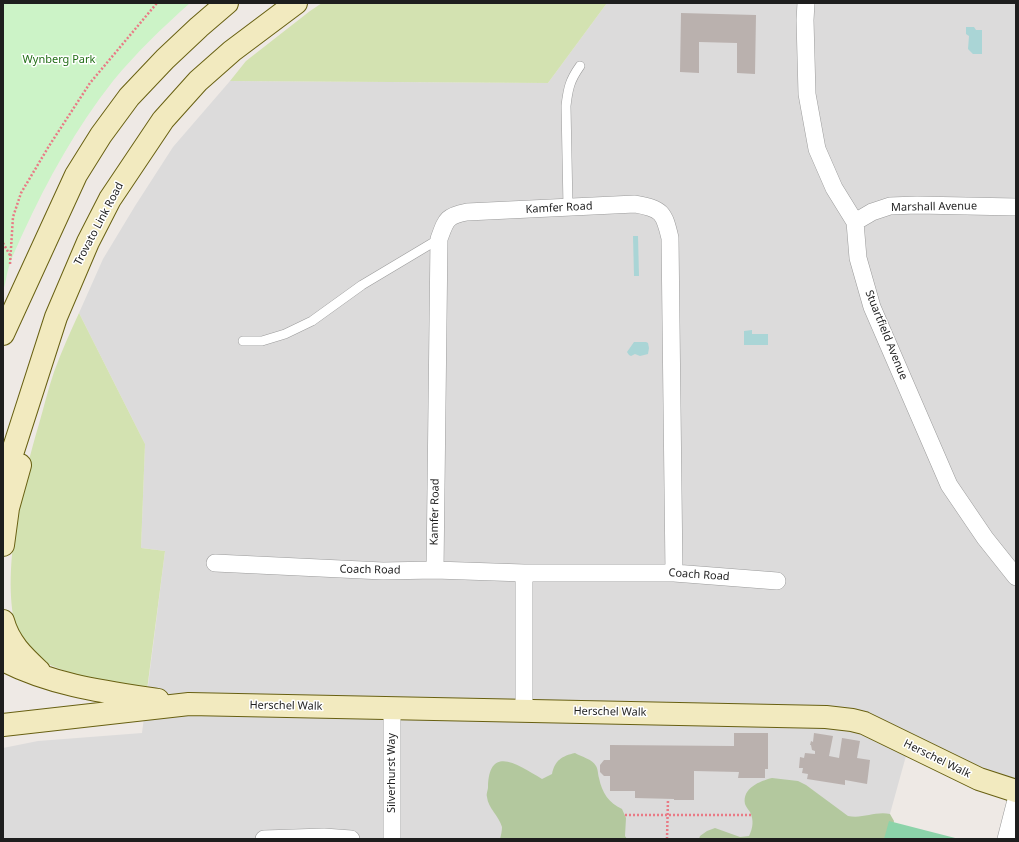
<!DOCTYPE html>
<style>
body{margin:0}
#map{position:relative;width:1019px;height:842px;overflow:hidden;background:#eee9e5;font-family:"Noto Sans",sans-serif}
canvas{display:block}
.frame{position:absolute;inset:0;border:4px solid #1e1e1e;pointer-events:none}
</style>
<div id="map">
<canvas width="1019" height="842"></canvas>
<div class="frame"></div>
</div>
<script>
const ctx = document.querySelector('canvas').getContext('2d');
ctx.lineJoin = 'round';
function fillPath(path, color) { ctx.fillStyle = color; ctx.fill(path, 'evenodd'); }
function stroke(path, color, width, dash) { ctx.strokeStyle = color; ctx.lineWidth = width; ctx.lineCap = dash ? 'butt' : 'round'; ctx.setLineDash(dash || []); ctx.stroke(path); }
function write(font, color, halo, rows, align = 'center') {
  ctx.font = font + ' "Noto Sans",sans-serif'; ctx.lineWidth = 3; ctx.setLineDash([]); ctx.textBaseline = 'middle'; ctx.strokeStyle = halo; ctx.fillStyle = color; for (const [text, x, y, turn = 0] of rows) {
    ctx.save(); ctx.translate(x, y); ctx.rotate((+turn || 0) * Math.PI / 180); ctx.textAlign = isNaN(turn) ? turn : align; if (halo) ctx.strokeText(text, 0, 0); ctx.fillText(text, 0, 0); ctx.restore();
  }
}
fillPath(new Path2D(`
 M 607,3 L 1016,3 L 1016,791 L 909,745 L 883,839 L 3,839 L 3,748 L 38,741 L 142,733 L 165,551 L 141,548 L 145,444 L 79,313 L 103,259 L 135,206 L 173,147 L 230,81 L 548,83 Z`), '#dcdbdb');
fillPath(new Path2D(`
 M 322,3 L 607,3 L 548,83 L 230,81 L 246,61 L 310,11 Z
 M 79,313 L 145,444 L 141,548 L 165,551 L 147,690 C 117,685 40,671 23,646 C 21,642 19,636 17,632 C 0,576 22,481 39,424 C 44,407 48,389 54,372 C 61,352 70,333 79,313 Z`), '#d3e2b1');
fillPath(new Path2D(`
 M 575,753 C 582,757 592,759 596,766 C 598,769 598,775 599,778 C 602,793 609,803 622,809 L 626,818 L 625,836 L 627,839 L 500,839 C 501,835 502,831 502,827 C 499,816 488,808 487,797 C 486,794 488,790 488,787 C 489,743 520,766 542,779 L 552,774 C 555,760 562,756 575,753 Z
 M 772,778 L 798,781 L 806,785 L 848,816 C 863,819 875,811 890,814 L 894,821 L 891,839 L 699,839 L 700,836 L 707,831 L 715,828 L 740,837 L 749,836 C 753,828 754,820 750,812 C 748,809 746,807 745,804 C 742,788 760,781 772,778 Z`), '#b3c89e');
fillPath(new Path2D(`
 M 3,3 L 190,3 C 163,27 136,53 113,81 C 76,128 48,179 23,233 C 18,244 11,259 8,270 C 6,277 6,283 3,290 Z`), '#ccf3c7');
fillPath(new Path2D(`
 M 889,821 L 959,839 L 884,839 Z`), '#8cd3a9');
fillPath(new Path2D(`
 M 966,27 L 974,27 L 976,30 L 982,30 L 982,54 L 973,54 L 968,49 L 969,36 L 966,34 Z
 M 633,236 L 638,236 L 639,276 L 634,276 Z
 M 752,330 L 752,334 L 768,334 L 768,345 L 744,345 L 744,331 Z
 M 634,342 L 646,342 L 648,343 L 649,348 L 648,354 L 640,356 L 635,354 L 631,356 L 629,355 L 627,352 Z`), '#aad5d6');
fillPath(new Path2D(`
 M 681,13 L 756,15 L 755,74 L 737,73 L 737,43 L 699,42 L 699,73 L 680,72 Z
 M 734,733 L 768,733 L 768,769 L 765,769 L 765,778 L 738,778 L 739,772 L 694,771 L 694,800 L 674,800 L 674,799 L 635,798 L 635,791 L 610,791 L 610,776 L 604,776 L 600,772 L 600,765 L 604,760 L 610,760 L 610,745 L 734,746 Z
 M 814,733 L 833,736 L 829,756 L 839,758 L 842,738 L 860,741 L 857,758 L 870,760 L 867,784 L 845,780 L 845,785 L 807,779 L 808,774 L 802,773 L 803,768 L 799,768 L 800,757 L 804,758 L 805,753 L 815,754 L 815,751 L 812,750 L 811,745 L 810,745 L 811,741 L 813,742 Z`), '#bab1ae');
const service = new Path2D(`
 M 568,207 L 566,106 C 568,88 570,80 580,66
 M 243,341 L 262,341 L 285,334 L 312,321 L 362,285 L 439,239`);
const minor = new Path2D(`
 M 806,3 L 805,20 L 807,94 L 817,149 L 834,188 L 855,222 L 858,258 L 872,307 L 949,485 L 985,538 L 1016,577
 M 855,222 L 872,212 L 890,206 L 917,205 L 1016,207
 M 215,563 L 383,571 L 435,570 L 524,573 L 674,573 L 777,581
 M 435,570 L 439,239 C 446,220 446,216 467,212 L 635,204 C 662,209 664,212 670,238 L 674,573
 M 392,708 L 392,839
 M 524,711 L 524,573
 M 264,839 L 324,837 L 351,839
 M 1006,839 L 1016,800`);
const secondary = new Path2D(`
 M 3,334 L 76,175 L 101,135 L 129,97 L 165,59 L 199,27 L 227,3
 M 3,482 L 56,317 L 88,242 L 110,199 L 163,120 L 198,81 L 232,51 L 296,3
 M 3,545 L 8,508 L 20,465
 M 3,621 C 9,643 23,656 39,671
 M 3,660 C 51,685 105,692 158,700
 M 3,725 L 189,704 L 826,717 L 852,720 L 864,723 L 979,779 L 1016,791`);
stroke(service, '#9b9b9b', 10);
stroke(minor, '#9b9b9b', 18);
stroke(secondary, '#686012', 24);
stroke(new Path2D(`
 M 3,243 L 11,257
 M 10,264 L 13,217 L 21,193 L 49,146 L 90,83 L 157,3
 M 625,815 L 751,815
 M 667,839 L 668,799`), '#e97a85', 2.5, [2, 2]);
stroke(service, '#fff', 9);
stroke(minor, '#fff', 17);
stroke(secondary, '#f2eabf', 22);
write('11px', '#236f18', '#fff', [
 ["Wynberg Park",59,60]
]);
write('11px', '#1e1e1e', '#fff', [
 ["Marshall Avenue",934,207,-1],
 ["Kamfer Road",559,208,-3],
 ["Trovato Link Road",99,224,-62],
 ["Stuartfield Avenue",886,335,68],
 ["Kamfer Road",435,512,-89],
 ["Coach Road",370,570,1],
 ["Coach Road",699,575,4],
 ["Herschel Walk",286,706,1],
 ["Herschel Walk",610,712,1],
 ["Herschel Walk",937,759,26],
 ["Silverhurst Way",392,773,-90]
]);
</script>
